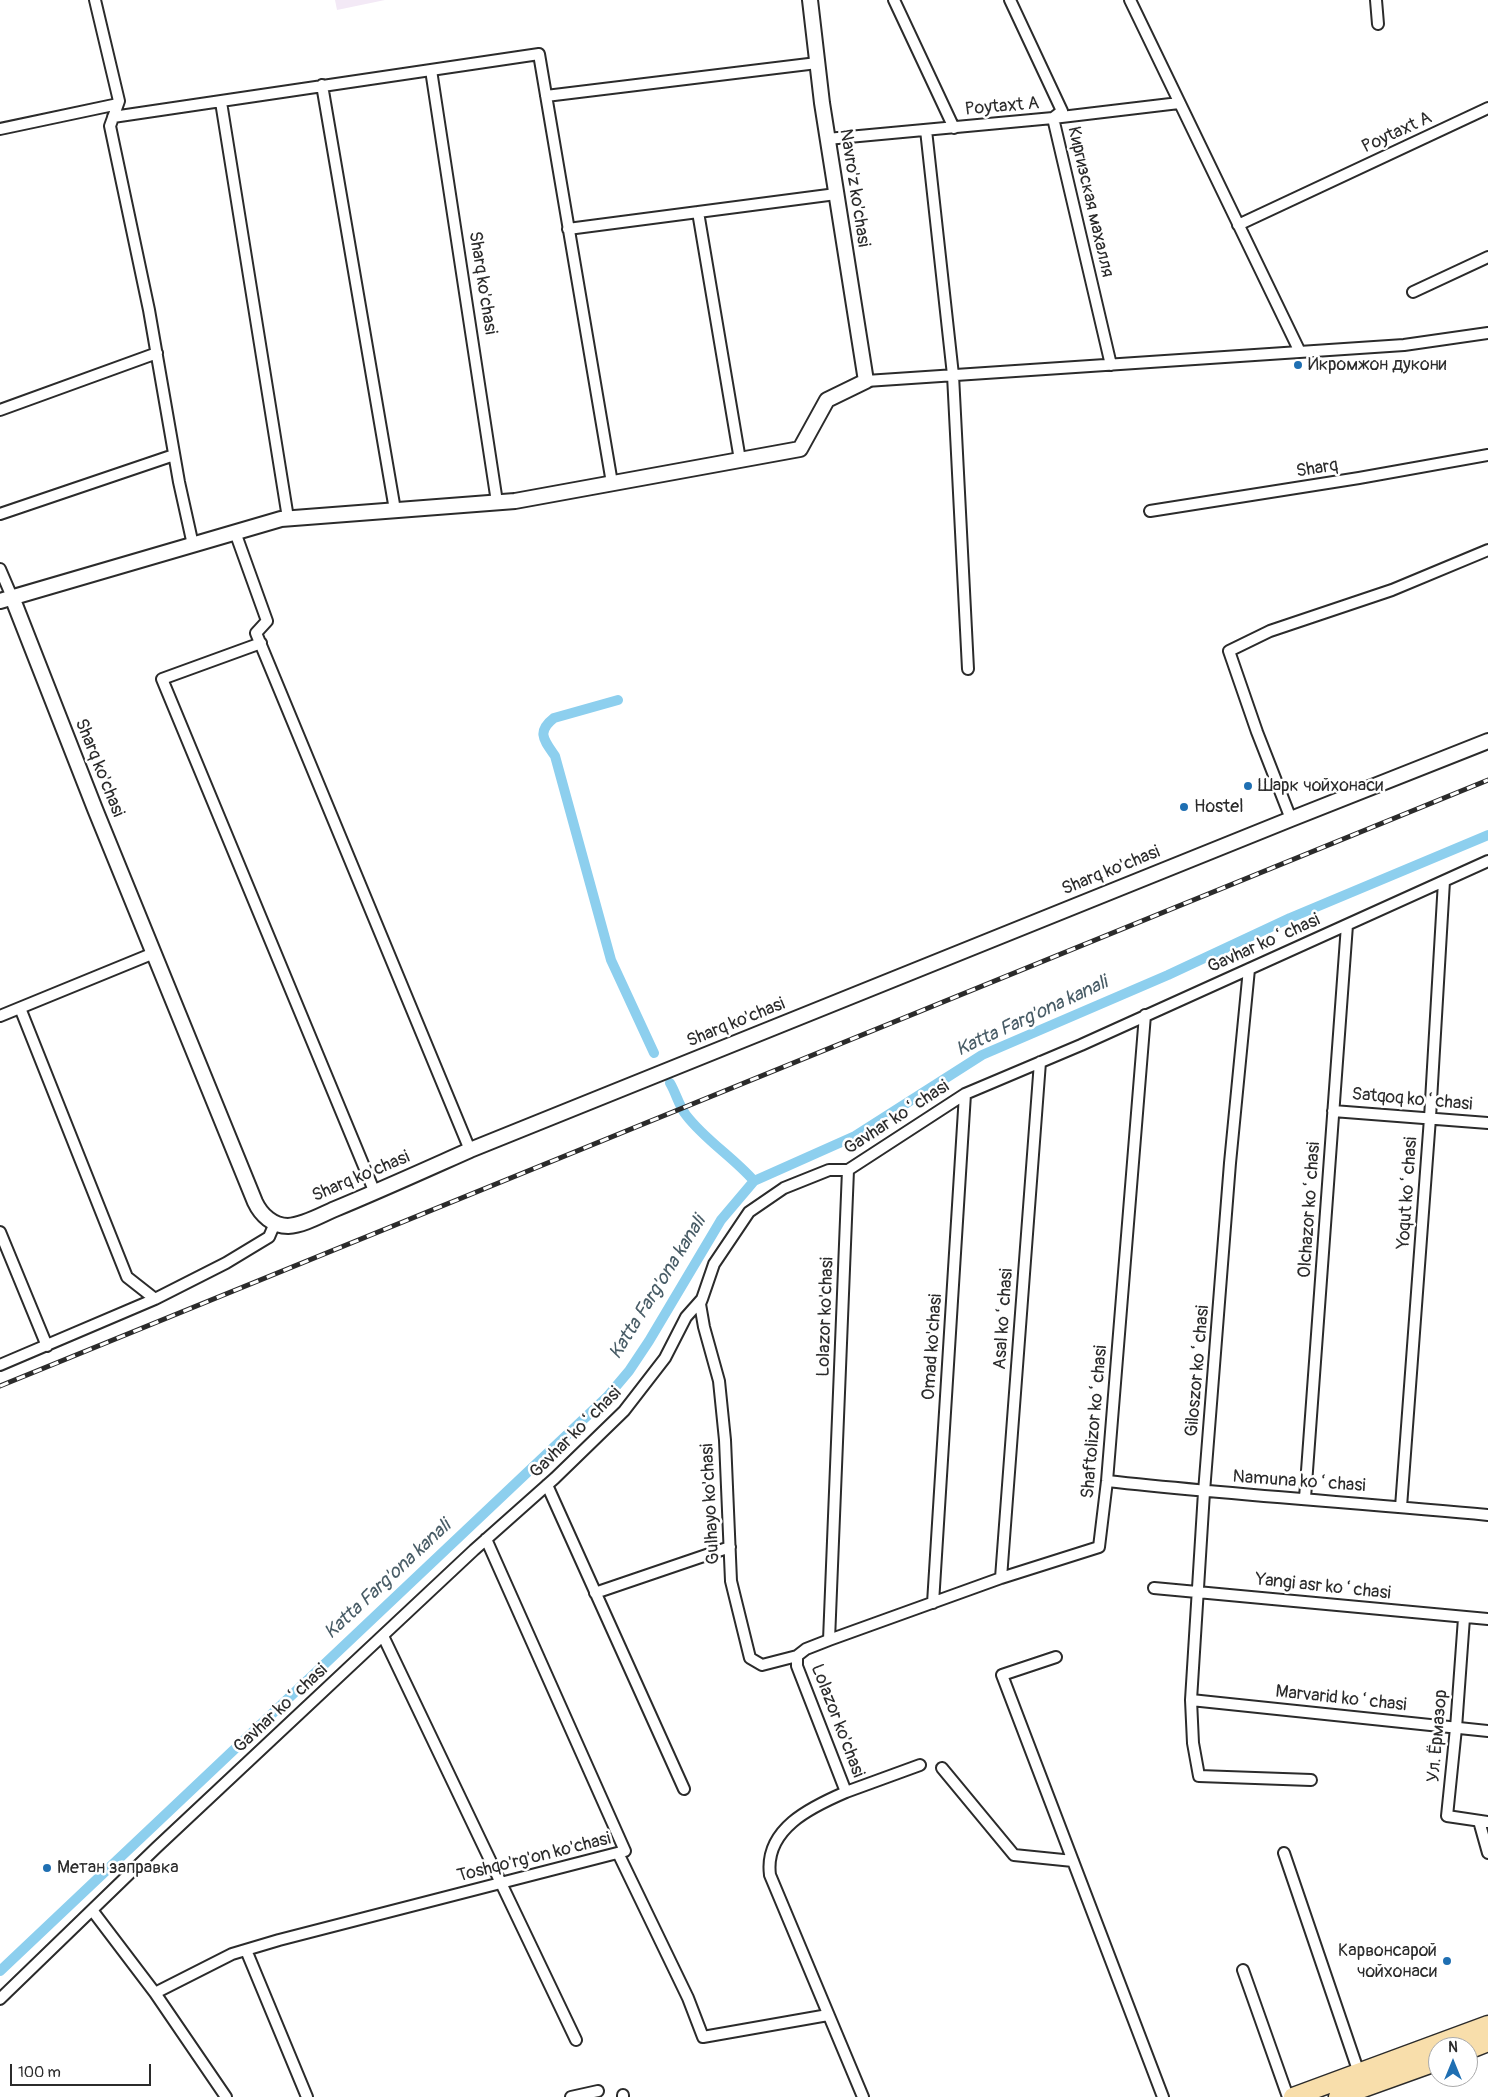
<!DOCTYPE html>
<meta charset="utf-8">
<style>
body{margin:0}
#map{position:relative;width:1488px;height:2097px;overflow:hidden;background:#fff;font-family:Pangolin,sans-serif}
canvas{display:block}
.north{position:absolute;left:1428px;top:2037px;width:50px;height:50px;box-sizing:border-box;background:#fff;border:1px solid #aaa;border-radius:50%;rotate:0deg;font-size:14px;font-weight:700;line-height:20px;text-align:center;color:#2b2b2b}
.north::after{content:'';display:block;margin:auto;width:18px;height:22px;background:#1f6fb2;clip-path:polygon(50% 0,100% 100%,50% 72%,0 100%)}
.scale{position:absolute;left:10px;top:2064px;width:141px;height:22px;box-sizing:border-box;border:2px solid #2b2b2b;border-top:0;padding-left:6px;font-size:15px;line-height:18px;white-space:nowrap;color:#2b2b2b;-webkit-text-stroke:4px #fff;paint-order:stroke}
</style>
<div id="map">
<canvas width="1488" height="2097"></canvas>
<div class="north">N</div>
<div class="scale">100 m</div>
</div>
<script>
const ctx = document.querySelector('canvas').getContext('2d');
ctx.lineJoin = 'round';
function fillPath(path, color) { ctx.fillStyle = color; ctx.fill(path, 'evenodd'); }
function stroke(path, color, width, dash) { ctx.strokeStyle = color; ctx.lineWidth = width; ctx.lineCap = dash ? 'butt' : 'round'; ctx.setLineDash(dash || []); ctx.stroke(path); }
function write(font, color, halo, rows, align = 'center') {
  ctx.font = font + ' Pangolin,sans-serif'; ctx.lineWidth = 5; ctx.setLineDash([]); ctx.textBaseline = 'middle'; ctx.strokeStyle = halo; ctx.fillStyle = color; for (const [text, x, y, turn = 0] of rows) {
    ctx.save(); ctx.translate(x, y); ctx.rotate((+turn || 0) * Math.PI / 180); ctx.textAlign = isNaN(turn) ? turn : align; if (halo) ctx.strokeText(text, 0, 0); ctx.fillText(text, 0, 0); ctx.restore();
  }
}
fillPath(new Path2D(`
 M 335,0 L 385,0 L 337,10 Z`), '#f3e9f6');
stroke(new Path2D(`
 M 618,700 L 554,718 C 536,732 544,740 555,756 L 611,960 L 654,1053
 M 670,1083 C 676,1093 679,1106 686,1115 C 705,1140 733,1157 754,1181
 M 0,1971 L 607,1397 L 629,1371 L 649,1341 L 721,1220 L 754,1181 L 855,1136 L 982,1055 L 1168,975 L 1290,918 L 1488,835`), '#8dcfee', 10);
const street = new Path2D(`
 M 95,0 L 119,101 L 110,126 L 149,310 L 179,482 L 193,545
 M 894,0 L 954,128
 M 1010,0 L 1062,111 L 1053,118 L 1111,365
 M 1130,0 L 1300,352
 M 1376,0 L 1378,24
 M 431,70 L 497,502
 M 322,85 L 395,510
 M 546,96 L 817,63
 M 221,102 L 288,518
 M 113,117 L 539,54 L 612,483
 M 0,129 L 118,104
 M 926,130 L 953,375 L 968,669
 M 827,139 L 1053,118 L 1179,103
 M 698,212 L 740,460
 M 1238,225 L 1488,108
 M 568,229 L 836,194
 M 1413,292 L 1488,257
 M 866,381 L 1404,345 L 1488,333
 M 0,410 L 157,353
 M 1150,511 L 1359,478 L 1488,455
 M 0,514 L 174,455
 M 235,532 L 267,621 L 256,633 L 470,1150
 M 0,569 L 12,597
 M 261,643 L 162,679 L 375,1193
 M 1291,819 L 1257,732 L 1229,651 L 1270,631 L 1392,590 L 1488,550
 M 1249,969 L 1230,1163 L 1204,1492 L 1191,1700 L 1193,1743 L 1199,1776 L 1311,1780
 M 20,1008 L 127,1277 L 155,1299
 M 0,1016 L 154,953
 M 1333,1111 L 1488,1123
 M 848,1170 L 829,1640 L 806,1649 L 797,1656 L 797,1666 L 846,1792 C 811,1807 764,1829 770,1875 L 863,2097
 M 0,1232 L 47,1346
 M 702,1299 L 700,1304 L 704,1327 L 719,1381 L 725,1440 L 731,1581 L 750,1658 L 762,1665 L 797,1656
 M 0,1365 L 155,1299 L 226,1263 L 269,1237 L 275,1223
 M 1107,1481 C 1234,1495 1361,1503 1488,1515
 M 547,1485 L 684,1789
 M 1305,1498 L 1347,925
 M 1401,1507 L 1430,1118 L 1444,881
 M 1001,1578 L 1040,1062
 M 1154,1588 L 1488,1619
 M 595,1593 L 730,1547
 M 933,1603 L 965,1094
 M 1464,1618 L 1456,1728 L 1447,1816 L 1488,1822
 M 383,1636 L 576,2040
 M 829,1640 L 1001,1578 L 1099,1547 L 1107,1481 L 1145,1015
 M 1056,1657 L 1002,1675 L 1163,2097
 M 1191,1700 L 1488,1731
 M 942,1768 L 1014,1855 L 1073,1861
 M 846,1792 L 920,1765
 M 1479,1821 L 1488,1853
 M 618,1853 L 688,1998 L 703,2037 L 828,2015
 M 1284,1853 L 1359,2073
 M 92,1910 L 155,1993 L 226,2097
 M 246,1950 L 307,2097
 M 1243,1970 L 1288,2097
 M 155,1993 L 232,1954 L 279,1940 L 625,1851 L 486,1539
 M 0,1999 L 156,1848 L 474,1550 L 555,1478 L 624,1411 L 665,1358 L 686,1317 L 702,1299 L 714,1264 L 749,1212 L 784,1188 L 829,1170 L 848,1170 L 965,1094 L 1081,1045 L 1488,861
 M 623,2095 L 623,2097
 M 571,2097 L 598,2091`);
const secondary = new Path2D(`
 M 12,597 L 95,809 L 255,1202 C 261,1215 273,1226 288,1226 C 304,1225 321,1215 335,1209 C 381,1190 425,1170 470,1150 L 1291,819 L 1488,741
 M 0,601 L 281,519 L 515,501 L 800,449 L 827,400 L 866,381 L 822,103 L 810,0`);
const highway = new Path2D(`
 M 1468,2050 L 1488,2042
 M 1293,2097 L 1488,2025
 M 1338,2097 L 1438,2061`);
stroke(street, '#2b2b2b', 14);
stroke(secondary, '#2b2b2b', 18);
stroke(highway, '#2b2b2b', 21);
stroke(street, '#fff', 10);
stroke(secondary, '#fff', 14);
stroke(highway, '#f8deab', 18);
const rail = new Path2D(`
 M 0,1386 L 1488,780`);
stroke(rail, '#2b2b2b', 5);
stroke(rail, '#fff', 3, [9]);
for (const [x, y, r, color] of [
 [1298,365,5,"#1f6fb2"],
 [1248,786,5,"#1f6fb2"],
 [1184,807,5,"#1f6fb2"],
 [47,1868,5,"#1f6fb2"],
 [1447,1961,5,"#1f6fb2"]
]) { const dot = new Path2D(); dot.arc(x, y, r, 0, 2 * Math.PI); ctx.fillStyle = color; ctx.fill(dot); stroke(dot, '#fff', 2); }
write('18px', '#2b2b2b', '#fff', [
 ["Poytaxt A",1002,107,-5],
 ["Poytaxt A",1397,133,-25],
 ["Navro'z ko'chasi",854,188,81],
 ["Киргизская махалля",1090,202,77],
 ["Sharq ko'chasi",482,283,81],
 ["Sharq",1317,469,-9],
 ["Sharq ko'chasi",99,768,68],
 ["Sharq ko'chasi",1111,871,-22],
 ["Gavhar koʻchasi",1264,944,-24],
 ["Sharq ko'chasi",736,1023,-22],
 ["Satqoq koʻchasi",1412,1100,5],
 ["Gavhar koʻchasi",897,1118,-33],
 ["Sharq ko'chasi",361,1177,-23],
 ["Yoqut koʻchasi",1408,1193,-86],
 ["Olchazor koʻchasi",1310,1210,-86],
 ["Lolazor ko'chasi",826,1317,-88],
 ["Asal koʻchasi",1004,1319,-86],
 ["Omad ko'chasi",933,1347,-86],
 ["Giloszor koʻchasi",1198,1371,-85],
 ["Shaftolizor koʻchasi",1095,1422,-85],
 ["Gavhar koʻchasi",576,1433,-45],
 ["Namuna koʻchasi",1299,1482,4],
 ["Gulhayo ko'chasi",711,1504,-93],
 ["Yangi asr koʻchasi",1323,1587,6],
 ["Marvarid koʻchasi",1341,1699,6],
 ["Gavhar koʻchasi",281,1709,-43],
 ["Lolazor ko'chasi",837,1721,69],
 ["Ул. Ёрмазор",1438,1736,-85],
 ["Toshqo'rg'on ko'chasi",534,1858,-14]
]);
write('18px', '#2b2b2b', '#fff', [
 ["Икромжон дукони",1308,365],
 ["Шарк чойхонаси",1258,786],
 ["Hostel",1194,807],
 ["Метан заправка",57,1868],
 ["Карвонсарой",1437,1951,"right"],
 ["чойхонаси",1437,1972,"right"]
], 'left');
write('italic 19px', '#485c66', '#fff', [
 ["Katta Farg'ona kanali",1032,1017,-25],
 ["Katta Farg'ona kanali",658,1288,-58],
 ["Katta Farg'ona kanali",388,1580,-43]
]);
</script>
